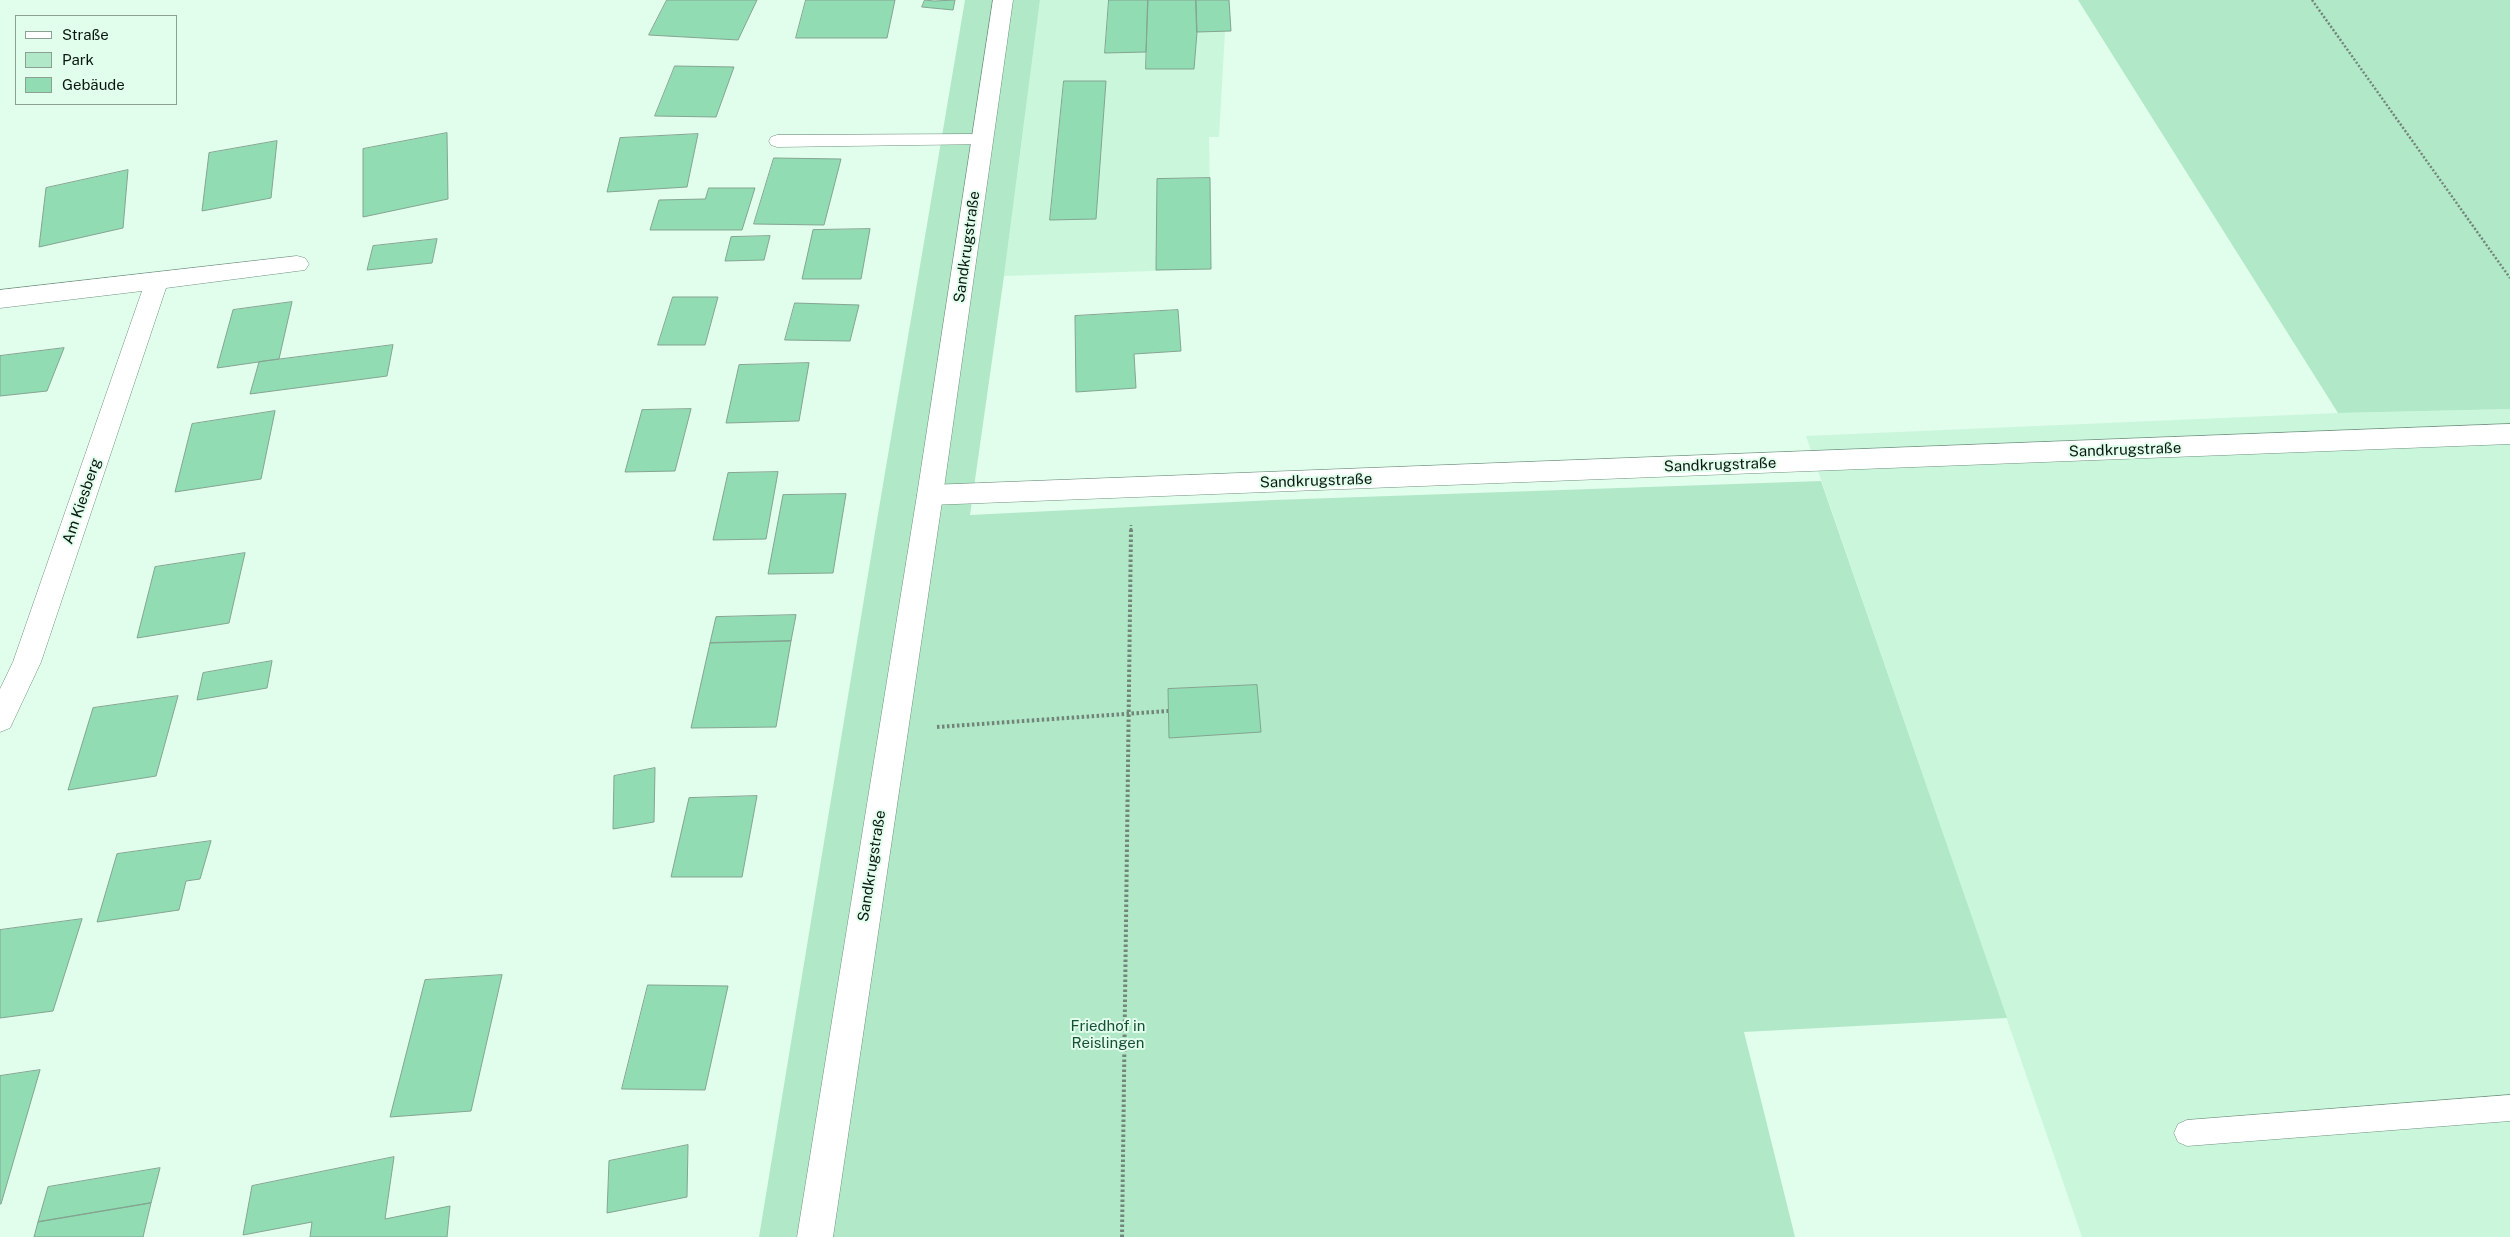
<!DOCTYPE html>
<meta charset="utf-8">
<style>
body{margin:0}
#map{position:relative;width:2510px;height:1237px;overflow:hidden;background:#e1fdec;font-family:"Public Sans",sans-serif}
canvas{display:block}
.legend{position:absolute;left:15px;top:15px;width:162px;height:90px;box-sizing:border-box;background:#e1fdec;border:1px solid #8ba194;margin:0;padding:6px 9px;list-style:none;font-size:15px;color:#0a1710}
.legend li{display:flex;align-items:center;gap:10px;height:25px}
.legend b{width:25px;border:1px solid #8ba194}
</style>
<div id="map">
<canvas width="2510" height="1237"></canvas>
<ul class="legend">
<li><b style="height:6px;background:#fff"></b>Straße</li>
<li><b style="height:14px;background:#b1e8c8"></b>Park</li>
<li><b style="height:14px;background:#91dcb2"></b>Gebäude</li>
</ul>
</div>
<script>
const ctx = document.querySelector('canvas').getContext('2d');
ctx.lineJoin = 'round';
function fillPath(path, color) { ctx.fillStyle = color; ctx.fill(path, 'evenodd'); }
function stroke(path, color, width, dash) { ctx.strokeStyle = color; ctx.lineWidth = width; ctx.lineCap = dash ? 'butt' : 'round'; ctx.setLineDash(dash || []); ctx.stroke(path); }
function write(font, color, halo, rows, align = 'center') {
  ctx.font = font + ' "Public Sans",sans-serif'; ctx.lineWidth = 4; ctx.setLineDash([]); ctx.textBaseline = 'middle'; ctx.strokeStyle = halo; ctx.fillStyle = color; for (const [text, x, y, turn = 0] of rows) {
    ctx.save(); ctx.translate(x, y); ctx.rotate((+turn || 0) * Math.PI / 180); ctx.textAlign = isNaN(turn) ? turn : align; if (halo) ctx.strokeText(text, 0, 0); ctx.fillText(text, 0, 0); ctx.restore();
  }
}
fillPath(new Path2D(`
 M 1040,0 L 1229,0 L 1231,31 L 1225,31 L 1219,137 L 1209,137 L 1211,269 L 1004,276 Z
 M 2510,409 L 2510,1237 L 2082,1237 L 1806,436 L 2338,413 Z`), '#caf6dc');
fillPath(new Path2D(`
 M 965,0 L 1040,0 L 1004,276 L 970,515 L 1274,500 L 1821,481 L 2007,1018 L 1744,1032 L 1795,1237 L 759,1237 L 877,520 Z
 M 2078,0 L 2510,0 L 2510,409 L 2338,413 Z`), '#b1e8c8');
const building = new Path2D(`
 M 667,0 L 757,0 L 738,40 L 649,35 Z
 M 806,0 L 895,0 L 887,38 L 796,38 Z
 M 925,0 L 934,1 L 955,0 L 953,10 L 922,7 Z
 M 1109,0 L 1148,0 L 1146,52 L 1105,53 Z
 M 1148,0 L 1196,0 L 1197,32 L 1194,69 L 1146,69 Z
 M 1196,0 L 1229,0 L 1231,31 L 1197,32 Z
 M 675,66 L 734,67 L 716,117 L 655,116 Z
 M 1064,81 L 1106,81 L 1096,219 L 1050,220 Z
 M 447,133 L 448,199 L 363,217 L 363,149 Z
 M 698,134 L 687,187 L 607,192 L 620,138 Z
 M 277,141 L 271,198 L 202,211 L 209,153 Z
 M 774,158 L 841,159 L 824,225 L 754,224 Z
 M 128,170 L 123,228 L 39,247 L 46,188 Z
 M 1210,178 L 1211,269 L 1156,270 L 1157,179 Z
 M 709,188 L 755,188 L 742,230 L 650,230 L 659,200 L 705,199 Z
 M 870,229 L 861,279 L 802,279 L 813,230 Z
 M 770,236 L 764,260 L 725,261 L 731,237 Z
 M 437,239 L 432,263 L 367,270 L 373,246 Z
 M 673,297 L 718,297 L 705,345 L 658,345 Z
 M 292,302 L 279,359 L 217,368 L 233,310 Z
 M 795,303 L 859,305 L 850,341 L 785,340 Z
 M 1178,310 L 1181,351 L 1134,354 L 1136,388 L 1076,392 L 1075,316 Z
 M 393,345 L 387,376 L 250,394 L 259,362 Z
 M 64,348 L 47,391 L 0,396 L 0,356 Z
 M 809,363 L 799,421 L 726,423 L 739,365 Z
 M 691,409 L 675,471 L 625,472 L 642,410 Z
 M 275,411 L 261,479 L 175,492 L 192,424 Z
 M 778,472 L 766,539 L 713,540 L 728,473 Z
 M 846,494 L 833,573 L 768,574 L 783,495 Z
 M 245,553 L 229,623 L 137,638 L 155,567 Z
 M 796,615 L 791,641 L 710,643 L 716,617 Z
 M 791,641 L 776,727 L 691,728 L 710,643 Z
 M 272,661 L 267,688 L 197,700 L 203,673 Z
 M 1257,685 L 1261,732 L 1169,738 L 1168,689 Z
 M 178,696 L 156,776 L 68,790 L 93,708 Z
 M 655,768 L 654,822 L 613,829 L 614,776 Z
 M 757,796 L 742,877 L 671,877 L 689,798 Z
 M 211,841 L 200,879 L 186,881 L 179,910 L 97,922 L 117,854 Z
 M 82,919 L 53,1011 L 0,1018 L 0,930 Z
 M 502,975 L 471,1111 L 390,1117 L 425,980 Z
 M 648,985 L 728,986 L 705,1090 L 622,1089 Z
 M 40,1070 L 1,1204 L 0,1204 L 0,1076 Z
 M 688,1145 L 687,1197 L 607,1213 L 609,1161 Z
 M 394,1157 L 385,1219 L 450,1206 L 447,1237 L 310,1237 L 312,1222 L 243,1235 L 252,1186 Z
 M 160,1168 L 151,1203 L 38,1222 L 48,1187 Z
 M 151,1203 L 143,1237 L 34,1237 L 38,1222 Z`);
fillPath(building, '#91dcb2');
stroke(building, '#83a591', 1);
const lane = new Path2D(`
 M 982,134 L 988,136 L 990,140 L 988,144 L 777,147 L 771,145 L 769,141 L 771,137 L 777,135 Z
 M 2510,1095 L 2510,1121 L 2187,1146 L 2178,1142 L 2174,1133 L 2178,1124 L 2187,1120 Z`);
const street = new Path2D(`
 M 297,256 L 305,258 L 309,264 L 305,270 L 166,288 L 41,662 L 10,728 L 0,732 L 0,689 L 13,662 L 142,291 L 0,308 L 0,290 Z
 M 2510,424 L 2510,444 L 930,505 L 921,502 L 917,495 L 921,488 L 930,485 Z`);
const secondary = new Path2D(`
 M 993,0 L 1013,0 L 943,495 L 833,1237 L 797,1237 L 917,495 Z`);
stroke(lane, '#71927f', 1);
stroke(street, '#71927f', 1);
stroke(secondary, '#71927f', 1);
stroke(new Path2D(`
 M 2312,0 L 2510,278
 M 1131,530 L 1131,525`), '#718579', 2.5, [2, 2]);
stroke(new Path2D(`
 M 937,727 L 1168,711
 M 1122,1237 L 1131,529`), '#718579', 4, [2.5, 2.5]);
fillPath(lane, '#fff');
fillPath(street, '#fff');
fillPath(secondary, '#fff');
write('15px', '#0a1710', '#e1fdec', [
 ["Sandkrugstraße",967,247,-82],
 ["Sandkrugstraße",2125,450,-2],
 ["Sandkrugstraße",1720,465,-2],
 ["Sandkrugstraße",1316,481,-2],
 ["Am Kiesberg",82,501,-71],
 ["Sandkrugstraße",872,866,-81]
]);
write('15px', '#165035', '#e1fdec', [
 ["Friedhof in",1108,1026],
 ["Reislingen",1108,1043]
]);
</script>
